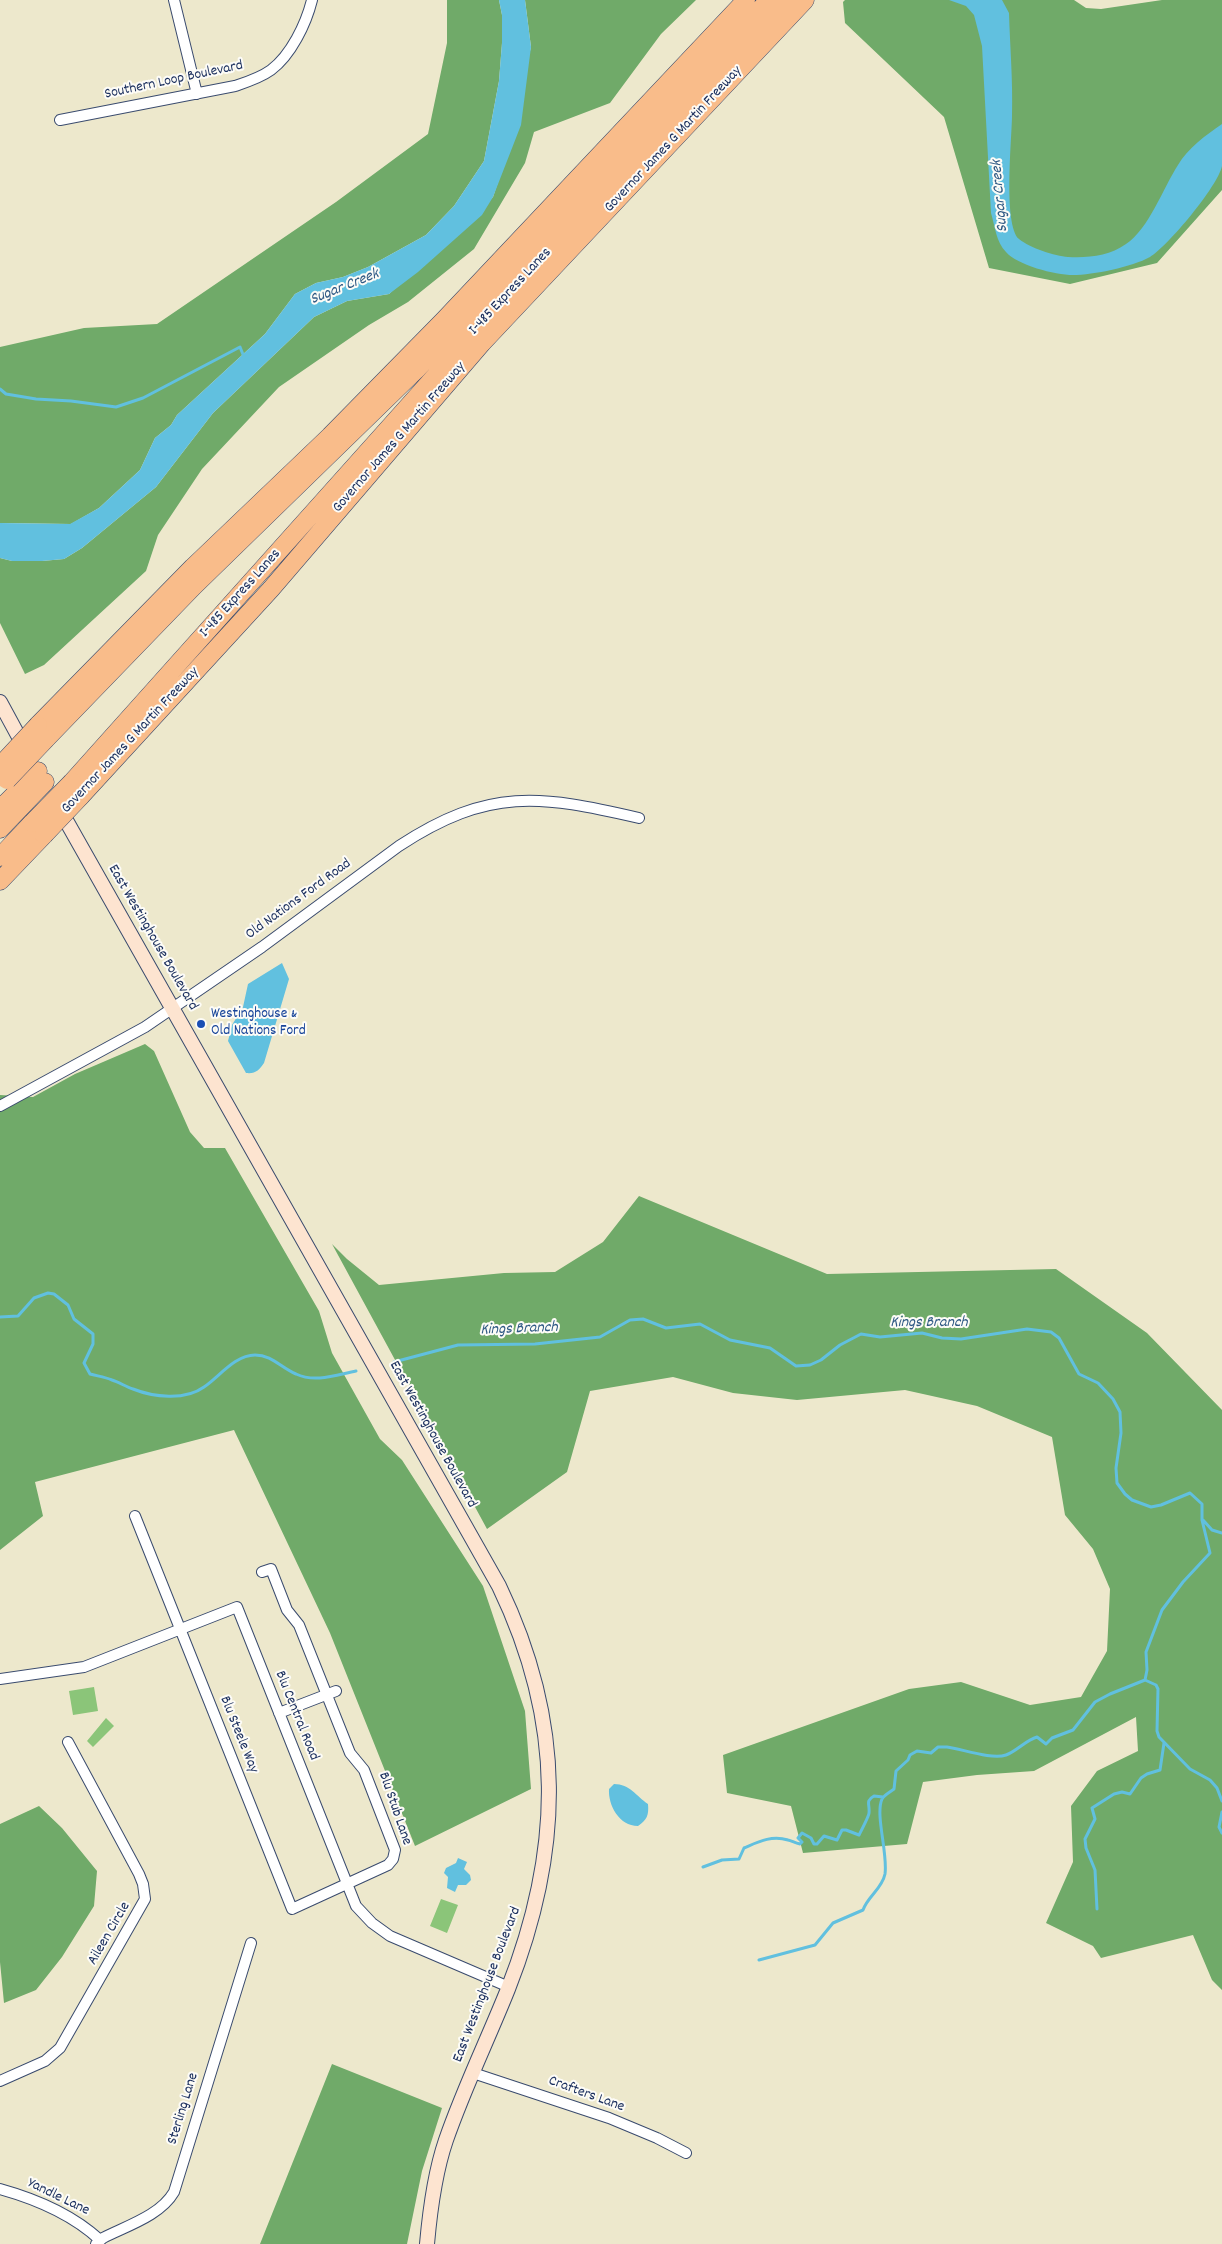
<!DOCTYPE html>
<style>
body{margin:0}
canvas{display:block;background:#ede8cc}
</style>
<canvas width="1222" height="2244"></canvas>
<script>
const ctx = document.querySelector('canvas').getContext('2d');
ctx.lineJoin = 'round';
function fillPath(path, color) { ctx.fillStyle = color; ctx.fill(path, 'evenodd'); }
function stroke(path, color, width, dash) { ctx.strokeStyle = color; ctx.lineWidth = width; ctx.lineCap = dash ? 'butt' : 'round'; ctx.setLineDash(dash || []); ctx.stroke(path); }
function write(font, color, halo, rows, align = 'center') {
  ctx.font = font + ' Dekko,sans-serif'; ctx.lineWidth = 4; ctx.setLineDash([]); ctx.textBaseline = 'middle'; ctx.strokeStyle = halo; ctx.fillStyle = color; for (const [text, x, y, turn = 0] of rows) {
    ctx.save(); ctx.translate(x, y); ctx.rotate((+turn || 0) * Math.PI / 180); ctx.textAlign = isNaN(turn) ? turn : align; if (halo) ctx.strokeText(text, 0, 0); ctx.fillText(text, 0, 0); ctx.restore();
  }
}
fillPath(new Path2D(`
 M 94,1687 L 98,1711 L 73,1715 L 69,1691 Z
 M 106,1718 L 114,1726 L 93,1747 L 87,1741 Z
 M 441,1899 L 458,1905 L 447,1933 L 430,1926 Z`), '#8bc579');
fillPath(new Path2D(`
 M 447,0 L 499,0 L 502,15 L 502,43 L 499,81 L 484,161 L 454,206 L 426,235 L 368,267 L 343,277 L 316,283 L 295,294 L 265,334 L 177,415 L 171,425 L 155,438 L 140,470 L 99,508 L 71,524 L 0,523 L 0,347 L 84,328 L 157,324 L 336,202 L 428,134 L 447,43 Z
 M 525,0 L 696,0 L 661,34 L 610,103 L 534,132 L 525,163 L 474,249 L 408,302 L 369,325 L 279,387 L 202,469 L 158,535 L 146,571 L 44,665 L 25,674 L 0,623 L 0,558 L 12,561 L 42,561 L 64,559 L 82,548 L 156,487 L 213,413 L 314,317 L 347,301 L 389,294 L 493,197 L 502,170 L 531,47 Z
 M 845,0 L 1074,0 L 1086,8 L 1101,9 L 1162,0 L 1222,0 L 1222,190 L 1157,263 L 1070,284 L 989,268 L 944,117 L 845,23 L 843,2 Z
 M 145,1044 L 154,1051 L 190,1132 L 204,1148 L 225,1148 L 319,1311 L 332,1353 L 380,1439 L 402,1460 L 483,1586 L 525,1711 L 531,1789 L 415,1846 L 330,1633 L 234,1430 L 35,1482 L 43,1516 L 0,1550 L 0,1095 L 33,1097 L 75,1074 Z
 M 639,1196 L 827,1274 L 1056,1269 L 1147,1333 L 1222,1410 L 1222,1990 L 1212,1980 L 1193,1935 L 1101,1958 L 1093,1946 L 1046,1923 L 1073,1862 L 1071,1806 L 1097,1771 L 1138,1751 L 1136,1717 L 1034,1771 L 977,1775 L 923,1782 L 907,1844 L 803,1853 L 791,1806 L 727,1793 L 723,1755 L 909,1689 L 961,1682 L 1030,1705 L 1081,1697 L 1107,1651 L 1110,1589 L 1093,1549 L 1065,1515 L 1052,1437 L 977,1406 L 905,1390 L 797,1400 L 733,1393 L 673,1377 L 590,1391 L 567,1472 L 487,1529 L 332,1244 L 347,1259 L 379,1285 L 504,1273 L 555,1272 L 603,1242 Z
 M 39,1806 L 62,1828 L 97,1871 L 94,1906 L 62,1957 L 36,1990 L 4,2003 L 0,1962 L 0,1824 Z
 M 332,2064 L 442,2108 L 422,2171 L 407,2244 L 260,2244 Z`), '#70aa69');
fillPath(new Path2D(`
 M 499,0 L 525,0 L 531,47 L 521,125 L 493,197 L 482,215 L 418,272 L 389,294 L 347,301 L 314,317 L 213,413 L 156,487 L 82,548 L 64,559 L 42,561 L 12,561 L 0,558 L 0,523 L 70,524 L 99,508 L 140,470 L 155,438 L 171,425 L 177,415 L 265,334 L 295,294 L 316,283 L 343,277 L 368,267 L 426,235 L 454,206 L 484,161 L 499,81 L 502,43 L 502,15 Z
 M 949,0 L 1002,0 L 1009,13 C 1010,47 1013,81 1012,115 C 1012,138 1003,224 1019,239 C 1030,248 1055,256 1068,257 C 1089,258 1109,256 1126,244 C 1149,229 1163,188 1178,165 C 1188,148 1206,135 1222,124 C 1222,137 1222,153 1222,166 C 1218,186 1168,246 1150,257 C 1132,267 1093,275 1073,275 C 1055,275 1017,265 1006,252 C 996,242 995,226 991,213 L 982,46 L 974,15 L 966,6 Z
 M 282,963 L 289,979 L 264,1063 C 259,1070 256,1074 246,1073 L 228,1041 L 232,1025 L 243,1007 L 248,984 Z
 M 614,1784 C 630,1784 636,1796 648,1804 C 649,1815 647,1820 638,1826 C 619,1826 608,1805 609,1789 Z
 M 458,1858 L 467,1862 L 464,1869 L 470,1875 L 471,1880 L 466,1885 L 458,1885 L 455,1892 L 447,1888 L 448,1877 L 444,1873 L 446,1868 L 456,1863 Z`), '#61c0df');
stroke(new Path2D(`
 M 0,389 L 6,394 L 36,399 L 71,401 L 116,407 L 143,398 L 240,347 L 244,357
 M 0,1317 L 18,1316 L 34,1298 L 48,1293 L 54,1294 L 68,1305 L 74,1319 L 93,1334 L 93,1344 L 84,1363 L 90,1374 C 97,1376 105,1377 112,1380 C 119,1382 126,1387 133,1389 C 153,1397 185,1401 204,1387 C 219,1377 235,1355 255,1355 C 272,1355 281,1368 296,1374 C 315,1383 336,1375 356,1371
 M 394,1362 L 458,1345 L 535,1344 L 600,1337 L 630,1320 L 643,1319 L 666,1328 L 700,1324 L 730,1340 L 770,1348 L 796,1366 L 810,1365 L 821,1360 L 840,1345 L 861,1334 L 880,1337 L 922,1333 L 942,1338 L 961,1339 L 1027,1329 L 1051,1332 L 1059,1338 L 1079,1374 L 1098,1383 L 1113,1399 L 1120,1412 L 1121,1433 L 1116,1468 L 1117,1483 L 1125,1494 L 1132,1500 L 1151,1507 L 1161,1505 L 1190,1493 L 1202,1504 L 1202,1520 L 1210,1553 L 1183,1582 L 1162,1610 L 1146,1652 L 1147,1670 L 1145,1680
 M 1203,1520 L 1212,1530 L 1222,1533
 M 1222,1812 L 1219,1827 L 1222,1833
 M 703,1867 L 722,1860 L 739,1859 L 744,1848 C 758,1842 771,1835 788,1840 C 792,1841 795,1843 800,1844 L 802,1842 L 798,1838 L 802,1833 L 811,1838 L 814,1844 L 817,1844 L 824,1836 L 837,1840 L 842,1830 L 846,1830 L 859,1835 C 860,1833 869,1816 869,1813 C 870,1804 865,1801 874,1796 L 883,1797
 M 1097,1909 L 1095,1870 L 1086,1848 L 1085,1839 L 1095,1819 L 1092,1808 L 1114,1794 L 1122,1792 L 1130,1794 L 1141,1778 L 1147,1774 L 1160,1770 L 1164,1743
 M 759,1960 L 815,1945 L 833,1923 L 863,1910 C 868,1896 882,1889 885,1874 C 888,1853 875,1815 882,1799 C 884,1795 890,1792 894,1789 L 896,1771 L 908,1760 L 910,1755 L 917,1751 L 931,1753 L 938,1747 L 947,1747 C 962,1749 992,1760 1006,1755 C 1017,1751 1026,1740 1037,1737 L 1046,1744 L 1052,1738 L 1073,1730 L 1095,1702 L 1110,1694 L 1145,1680 L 1156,1685 L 1158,1689 L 1157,1731 L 1159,1737 L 1190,1769 L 1210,1780 L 1217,1788 L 1222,1801`), '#61c0df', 3);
const minor = new Path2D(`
 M 174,0 L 197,94
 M 60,120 L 235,86 C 247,82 260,78 271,70 C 291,55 306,24 312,0
 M 0,1106 L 145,1027 L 262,947 L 399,846 C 489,787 540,795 639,818
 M 135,1516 L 292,1909 L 388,1865 L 393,1859 L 395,1850 L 364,1770 L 350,1753 L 299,1625 L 287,1610 L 271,1569 L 262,1572
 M 0,1679 L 84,1667 L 237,1607 L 356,1906 L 372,1923 L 390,1936 L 509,1987
 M 279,1713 L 336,1691
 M 473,2073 L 609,2118 L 657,2138 L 686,2153
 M 0,2081 L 45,2061 L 60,2048 L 145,1899 L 143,1884 L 139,1874 L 68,1742
 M 0,2189 C 36,2199 72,2214 100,2240
 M 96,2244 L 103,2238 C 126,2226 160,2216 174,2192 L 251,1943`);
const secondary = new Path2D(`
 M 0,702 L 26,750
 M 59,808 L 499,1586 C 565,1723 563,1849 508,1989 C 488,2039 464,2088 446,2140 C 435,2172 430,2210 427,2244`);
const motorway = new Path2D(`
 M 38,725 L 193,567 L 330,436 L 444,320 L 746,0
 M 46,739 L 194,586 L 417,369 L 769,0
 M 72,782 L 523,278 L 786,0
 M 80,797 L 271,589 L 482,343 L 805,0
 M 0,809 L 38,771
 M 0,829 L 45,782
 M 0,857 L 32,823
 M 0,881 L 44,835`);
stroke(minor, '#3a4b6e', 12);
stroke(secondary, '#3a4b6e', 16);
stroke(motorway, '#3a4b6e', 19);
stroke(minor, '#fff', 10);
stroke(secondary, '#fde4d0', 14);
stroke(motorway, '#f9bc8a', 18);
const motorwayBridge = new Path2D(`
 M 0,766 L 38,725
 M 7,780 L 46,739
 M 32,823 L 72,782
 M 44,835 L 80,797`);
stroke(motorwayBridge, '#3a4b6e', 19, []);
stroke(motorwayBridge, '#f9bc8a', 18);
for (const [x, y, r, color] of [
 [201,1024,5,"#1a4fb4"]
]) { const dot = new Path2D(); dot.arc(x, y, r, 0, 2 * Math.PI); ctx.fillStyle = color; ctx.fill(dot); stroke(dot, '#fdfcf7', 2); }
write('15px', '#1b2f5e', '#fdfcf7', [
 ["Southern Loop Boulevard",174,81,-12],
 ["Governor James G Martin Freeway",674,140,-47],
 ["I-485 Express Lanes",511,292,-47],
 ["Governor James G Martin Freeway",400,438,-49],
 ["I-485 Express Lanes",241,594,-48],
 ["Governor James G Martin Freeway",131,741,-47],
 ["Old Nations Ford Road",299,900,-36],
 ["East Westinghouse Boulevard",152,938,60],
 ["East Westinghouse Boulevard",432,1435,61],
 ["Blu Central Road",296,1716,68],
 ["Blu Steele Way",238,1735,68],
 ["Blu Stub Lane",394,1809,71],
 ["Aileen Circle",110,1934,-60],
 ["East Westinghouse Boulevard",488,1985,-69],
 ["Crafters Lane",586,2095,20],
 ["Sterling Lane",184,2109,-73],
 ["Yandle Lane",58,2198,26]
]);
write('15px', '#164399', '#fdfcf7', [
 ["Westinghouse &",211,1015],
 ["Old Nations Ford",211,1032]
], 'left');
write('italic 16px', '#305a85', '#fdfcf7', [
 ["Sugar Creek",1001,196,-95],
 ["Sugar Creek",345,288,-22],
 ["Kings Branch",929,1324],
 ["Kings Branch",519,1330,-2]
]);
</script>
